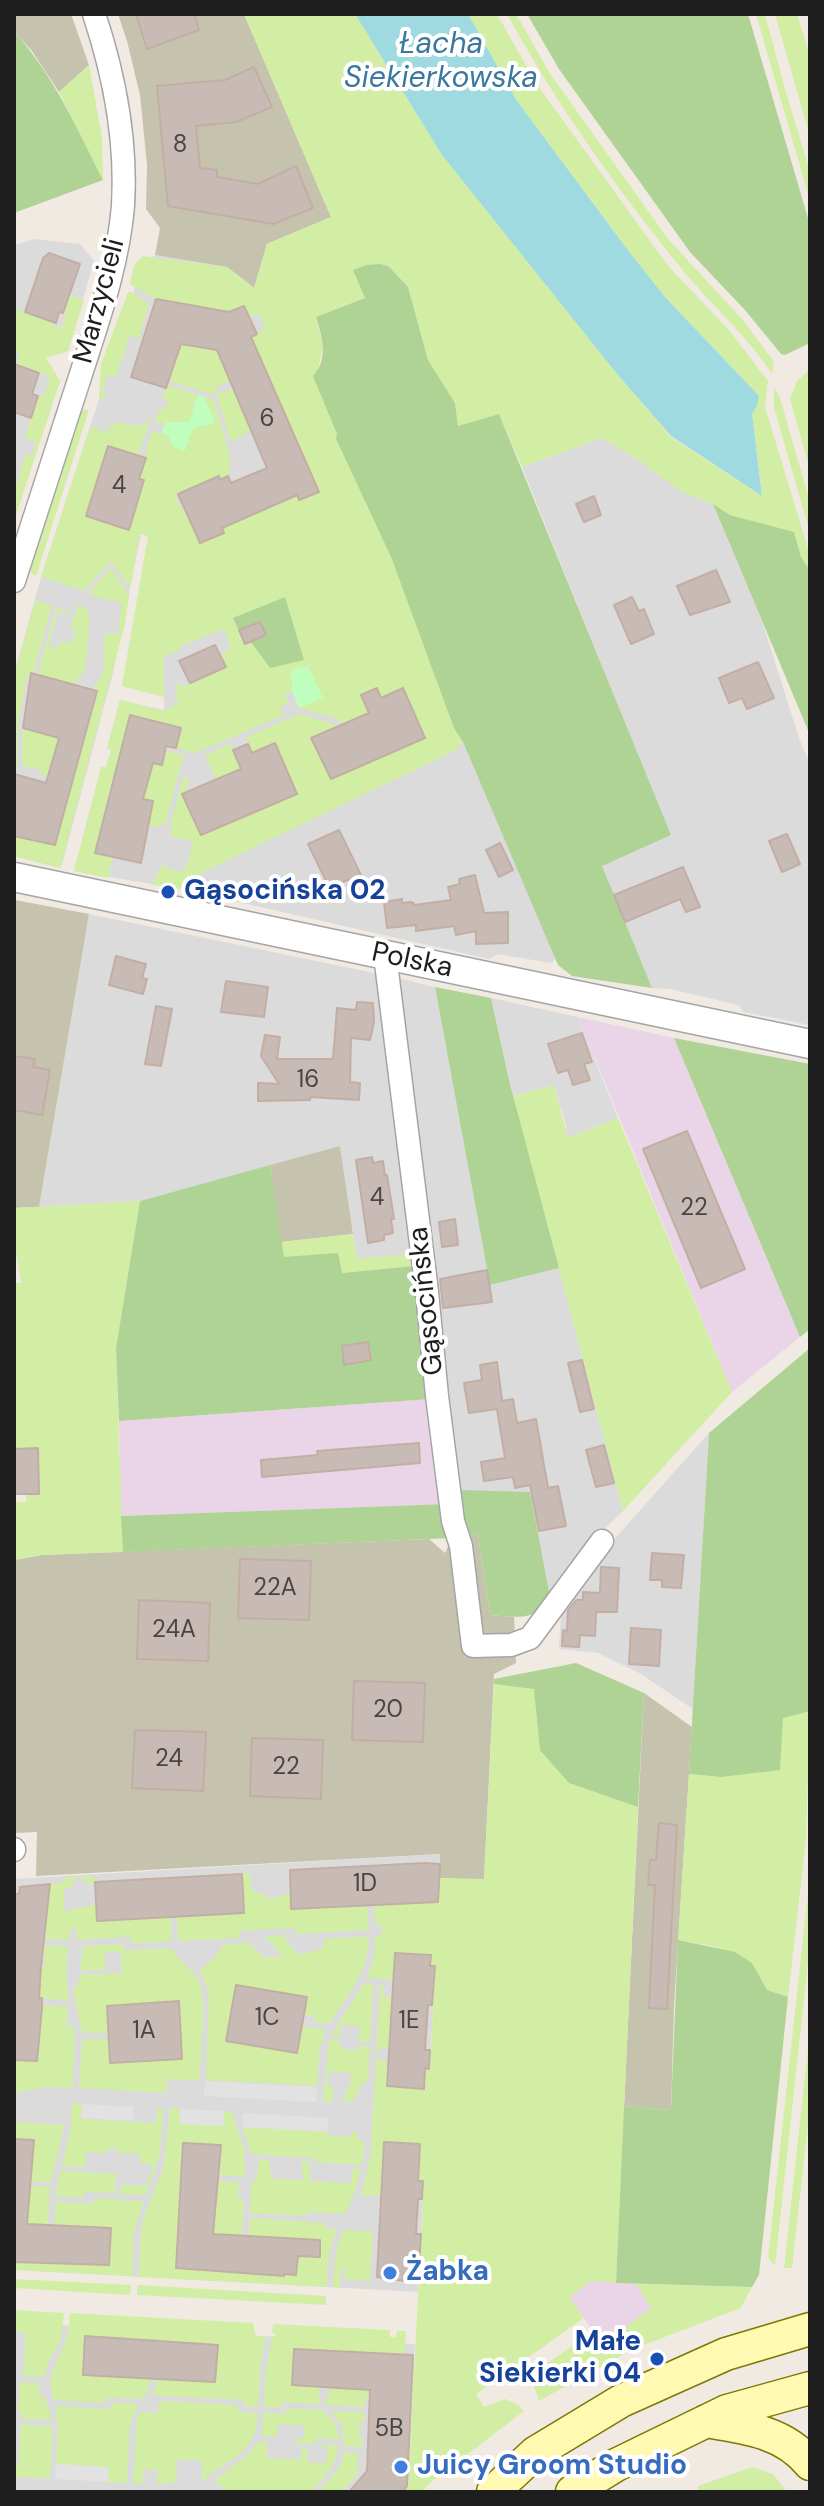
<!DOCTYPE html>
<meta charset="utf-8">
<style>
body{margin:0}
#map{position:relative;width:824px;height:2506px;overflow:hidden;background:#f0eae3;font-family:"DM Sans",sans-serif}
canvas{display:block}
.frame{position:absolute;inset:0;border:16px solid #1e1e1e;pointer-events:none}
</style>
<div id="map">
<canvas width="824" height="2506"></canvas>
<div class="frame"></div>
</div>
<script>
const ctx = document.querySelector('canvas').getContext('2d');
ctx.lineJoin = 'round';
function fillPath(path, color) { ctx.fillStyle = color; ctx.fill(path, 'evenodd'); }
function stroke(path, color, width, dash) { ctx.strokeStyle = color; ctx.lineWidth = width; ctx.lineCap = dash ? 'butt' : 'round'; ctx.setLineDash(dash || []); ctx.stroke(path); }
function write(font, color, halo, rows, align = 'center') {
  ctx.font = font + ' "DM Sans",sans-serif'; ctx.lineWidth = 8; ctx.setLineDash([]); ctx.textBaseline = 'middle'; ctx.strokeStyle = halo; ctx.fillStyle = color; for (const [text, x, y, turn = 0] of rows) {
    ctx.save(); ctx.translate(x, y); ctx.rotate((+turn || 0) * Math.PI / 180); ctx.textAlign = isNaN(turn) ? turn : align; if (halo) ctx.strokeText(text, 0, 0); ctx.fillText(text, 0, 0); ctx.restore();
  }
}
fillPath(new Path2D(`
 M 34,239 L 80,244 L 94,261 L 68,351 L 46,358 L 60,381 L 14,520 L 14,245 Z
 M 155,255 L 227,267 L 259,314 L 346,500 L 171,584 L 179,650 L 182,636 L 225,621 L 302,650 L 429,657 L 454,728 L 463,742 L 556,958 L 551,963 L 497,954 L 489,959 L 181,889 L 74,871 L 101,767 L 106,767 L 111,750 L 107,748 L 120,700 L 164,710 L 164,697 L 122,686 L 149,537 L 141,534 L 113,673 L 63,861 L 60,868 L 14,856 L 15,671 L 41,577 L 133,295 L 139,268 Z
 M 602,438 L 713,504 L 762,621 L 799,738 L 810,764 L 810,1025 L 743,1012 L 739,1005 L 670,989 L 652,988 L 601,866 L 670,835 L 522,467 Z
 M 89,914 L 379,974 L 412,1254 L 357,1260 L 340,1146 L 140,1201 L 39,1207 Z
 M 393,977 L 435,987 L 490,1285 L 559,1268 L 623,1511 L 587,1546 L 551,1602 L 458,1490 Z
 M 491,998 L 578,1017 L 618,1118 L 567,1138 L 565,1132 L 567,1129 L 554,1085 L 513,1096 Z
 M 709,1433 L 693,1709 L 641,1674 L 598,1653 L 559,1649 L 561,1614 L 600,1555 Z
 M 441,1854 L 418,2292 L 14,2270 L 14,1879 Z
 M 14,2323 L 415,2344 L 408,2486 L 403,2492 L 14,2492 Z`), '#dcdbdb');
fillPath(new Path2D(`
 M 578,1017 L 674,1038 L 800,1337 L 732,1392 Z
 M 431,1399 L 447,1504 L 121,1516 L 119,1421 Z
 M 591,2281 L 636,2284 L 652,2308 L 602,2344 L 569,2297 Z`), '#ead4e8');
fillPath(new Path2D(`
 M 14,14 L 71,14 L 89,65 L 59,92 L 32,51 L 14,31 Z
 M 118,14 L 244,14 L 331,217 L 267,244 L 254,288 L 227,267 L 155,255 L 160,228 L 146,209 L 147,165 L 140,95 L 127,41 Z
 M 15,900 L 89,914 L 39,1207 L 14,1208 Z
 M 340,1146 L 353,1234 L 281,1242 L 270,1165 Z
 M 467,1533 L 478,1535 L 490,1615 L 514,1617 L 516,1663 L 494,1674 L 484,1880 L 440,1878 L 440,1854 L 36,1876 L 37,1832 L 14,1833 L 14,1560 L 42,1555 L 429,1539 L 445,1553 L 452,1538 Z
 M 644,1693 L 692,1727 L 674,2006 L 671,2110 L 624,2106 Z`), '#c5c2ae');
fillPath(new Path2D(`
 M 244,14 L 355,14 L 442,155 L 617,374 L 671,437 L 762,496 L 752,414 L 757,406 L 759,396 L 665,297 L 627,249 L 517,101 L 468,14 L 497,14 L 536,83 L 669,267 L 729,330 L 768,381 L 765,407 L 810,555 L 810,571 L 801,557 L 793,532 L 730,515 L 713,504 L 680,491 L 640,461 L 602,438 L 522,467 L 499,414 L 458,426 L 455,403 L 428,360 L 408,287 L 354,270 L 365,298 L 316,317 L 323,346 L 318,370 L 337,434 L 336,439 L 391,557 L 454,728 L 463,742 L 454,751 L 205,871 L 182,885 L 181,889 L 152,885 L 165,859 L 164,868 L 183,872 L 186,863 L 188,863 L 193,841 L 170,836 L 172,827 L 170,826 L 183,777 L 189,778 L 187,792 L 182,795 L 190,813 L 296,794 L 276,744 L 252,753 L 246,737 L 299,714 L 335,724 L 337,728 L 311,739 L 331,779 L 425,737 L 403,688 L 381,698 L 377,688 L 369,713 L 341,724 L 339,719 L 299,708 L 322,698 L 291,669 L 292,691 L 285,695 L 288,703 L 280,707 L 284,715 L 195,753 L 176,748 L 181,728 L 131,715 L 111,788 L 115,790 L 111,804 L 107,804 L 96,853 L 112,857 L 109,876 L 108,878 L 74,871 L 101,767 L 106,767 L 111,750 L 107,748 L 120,700 L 164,711 L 179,703 L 175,698 L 178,681 L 182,687 L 225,667 L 221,656 L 230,648 L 224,629 L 180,646 L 180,650 L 164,656 L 164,697 L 122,686 L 148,536 L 140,534 L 130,588 L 111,561 L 84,591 L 41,577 L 90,427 L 108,432 L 111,424 L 115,425 L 116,421 C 130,426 142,431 151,416 L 138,456 L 108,447 L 86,516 L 128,530 L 144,481 L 139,479 L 152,430 L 169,437 L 193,428 L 216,423 L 204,397 L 214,400 L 230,456 L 229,476 L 220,480 L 218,477 L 175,495 L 180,508 L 184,507 L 200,543 L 223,533 L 222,528 L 297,495 L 300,500 L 318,492 L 251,336 L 265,328 L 259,314 L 249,318 L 244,306 L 229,312 L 156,299 L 130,284 L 134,265 L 143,256 L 227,267 L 254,288 L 267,244 L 331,217 Z
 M 507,14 L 516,14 L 549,72 L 669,240 L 743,320 L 774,362 L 772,374 C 746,334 710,304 680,267 C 617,189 555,102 507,14 Z
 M 756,14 L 765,14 L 785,89 L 810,172 L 810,201 Z
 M 775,14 L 797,14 L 810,56 L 810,137 Z
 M 89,65 L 102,138 L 103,180 L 59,92 Z
 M 128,292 L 132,292 L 149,304 L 139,338 L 130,335 L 116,377 L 107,376 L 102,393 L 109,395 L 104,399 L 99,398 L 101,364 Z
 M 69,295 L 84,300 L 68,351 L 46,358 L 60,381 L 14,521 L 14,484 L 20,481 L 18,477 L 26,453 L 32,455 L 36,442 L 25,438 L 38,396 L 44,397 L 50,376 L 17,365 L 20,354 L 14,352 L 14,308 L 56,323 L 55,326 L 62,329 Z
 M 181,343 L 217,350 L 230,380 L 218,387 L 214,395 L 169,381 Z
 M 810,369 L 810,470 L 790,399 L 797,381 Z
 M 168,385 L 198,395 L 189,422 L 166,422 L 164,425 L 155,421 L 159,409 L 164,410 L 168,400 L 162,398 Z
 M 774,387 L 780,398 L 810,502 L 810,533 L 774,408 Z
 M 233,389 L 251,430 L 231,442 L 217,396 L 219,393 Z
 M 85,409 L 89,410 L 36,576 L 32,574 L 29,567 L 79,412 Z
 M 111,568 L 129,595 L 125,624 L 60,868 L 14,856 L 14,836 L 56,845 L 97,692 L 93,690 L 104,671 L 104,634 L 119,634 L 121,602 L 107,600 L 88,593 Z
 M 35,601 L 52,605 L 33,674 L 31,678 L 26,678 L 18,726 L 17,770 L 14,770 L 14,677 Z
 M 79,604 L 86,609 L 90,618 L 85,669 L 74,685 L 38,675 L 56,607 L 70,611 L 68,618 L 67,612 L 58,610 L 49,646 L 58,648 L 60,642 L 72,643 L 76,629 L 70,627 Z
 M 23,728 L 59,738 L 48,777 L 40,775 L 41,770 L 22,765 Z
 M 230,744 L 241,769 L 216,779 L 205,755 Z
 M 167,751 L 184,755 L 165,825 L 159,824 L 158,828 L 148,826 L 153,802 L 143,799 L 153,763 L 162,765 Z
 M 554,1085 L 568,1138 L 618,1118 L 732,1392 L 623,1511 L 513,1096 Z
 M 140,1201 L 116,1348 L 123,1552 L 42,1555 L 14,1560 L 14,1502 L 26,1502 L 26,1494 L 38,1494 L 38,1449 L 14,1449 L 14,1283 L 21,1283 L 14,1239 L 14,1208 Z
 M 353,1234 L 357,1259 L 412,1254 L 414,1266 L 342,1273 L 284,1258 L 281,1242 Z
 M 494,1684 L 534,1688 L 569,1783 L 638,1807 L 616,2283 L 591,2281 L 570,2297 L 584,2318 L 476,2394 L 484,2407 L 505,2399 L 518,2405 L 524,2411 L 430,2483 L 422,2492 L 403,2492 L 408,2486 L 424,2182 L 418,2181 L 420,2144 L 384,2143 L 383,2195 L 361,2196 L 370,2158 L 376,2059 L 388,2062 L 387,2086 L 423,2088 L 425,2069 L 430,2068 L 435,1967 L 430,1966 L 430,1955 L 395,1953 L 393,1979 L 367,1978 L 375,1953 L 375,1936 L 382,1935 L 381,1925 L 375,1925 L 374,1905 L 438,1902 L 440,1878 L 484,1879 Z
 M 810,1711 L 806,1840 L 788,1997 L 767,1990 L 752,1963 L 712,1946 L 678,1940 L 689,1774 L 721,1777 L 743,1773 L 783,1717 Z
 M 250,1873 L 251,1889 L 272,1899 L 291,1892 L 292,1909 L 367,1906 L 369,1930 L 297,1934 L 296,1928 L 239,1931 L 239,1938 L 178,1941 L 177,1916 L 244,1913 L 242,1874 Z
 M 810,1875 L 810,1944 L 775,2266 L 768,2258 Z
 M 95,1876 L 95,1882 L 86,1886 L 87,1879 L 73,1879 L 73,1887 L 64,1889 L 64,1912 L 96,1904 L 97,1921 L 171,1917 L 172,1941 L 132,1944 L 131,1937 L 76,1940 L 78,1930 L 71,1928 L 69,1940 L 45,1939 L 50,1884 L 64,1882 L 65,1877 Z
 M 286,1935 L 286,1941 L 299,1955 L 322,1949 L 324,1939 L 369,1936 C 369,1971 347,1997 329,2024 L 314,2022 L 315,2017 L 304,2015 L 307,1997 L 236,1985 L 227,2041 L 297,2053 L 302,2026 L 326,2030 L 320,2047 L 317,2086 L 206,2080 L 209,1992 L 200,1970 L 214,1958 L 224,1944 L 248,1943 L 263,1957 L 284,1957 L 264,1936 Z
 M 123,1944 L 124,1950 L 171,1948 C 178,1961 192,1968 199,1981 C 208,2000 200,2058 199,2081 L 167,2079 L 166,2093 L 79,2088 L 82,2040 L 109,2038 L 111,2063 L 182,2059 L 178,2001 L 107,2006 L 108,2033 L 82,2033 L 73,1988 L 78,1985 L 80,1975 L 122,1973 L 121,1952 L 105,1953 L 105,1969 L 80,1971 L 83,1946 Z
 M 44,1945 L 68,1947 L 66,1976 L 69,2001 L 39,1998 L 41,1966 L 45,1966 Z
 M 364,1983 L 373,1984 L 370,2042 L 359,2041 L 359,2026 L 341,2025 L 340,2036 L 331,2035 Z
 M 380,1984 L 383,1984 L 383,1996 L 392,1997 L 394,1987 L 390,2053 L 389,2048 L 380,2047 L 379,2053 L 376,2053 Z
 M 42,2005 L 68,2007 L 67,2027 L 75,2028 L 73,2088 L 45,2087 L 14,2093 L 14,2060 L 37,2061 Z
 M 810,2030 L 810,2108 L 792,2268 L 784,2268 Z
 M 329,2039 L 340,2040 L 339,2046 L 346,2050 L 357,2050 L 358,2046 L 370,2046 L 368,2082 L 362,2082 C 358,2092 357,2101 345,2103 L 346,2088 L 350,2087 L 351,2073 L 329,2071 L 327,2086 L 333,2087 L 332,2102 L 323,2101 Z
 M 72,2103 L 82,2104 L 81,2119 L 156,2123 L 158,2108 L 163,2108 L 160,2154 L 146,2195 L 120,2194 L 120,2185 L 146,2186 L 153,2165 L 140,2163 L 140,2154 L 117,2153 L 116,2148 L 112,2147 L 104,2153 L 86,2152 L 85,2167 L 62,2166 L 70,2133 Z
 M 170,2108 L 180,2109 L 180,2123 L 223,2125 L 224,2111 L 232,2112 L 244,2149 L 245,2177 L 219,2175 L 221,2145 L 183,2143 L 176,2268 L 284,2276 L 284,2274 L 296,2275 L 249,2236 L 250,2218 L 324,2223 L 324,2228 L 337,2229 L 329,2252 L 327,2287 L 138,2277 L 142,2222 L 164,2166 Z
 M 14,2122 L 64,2125 L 51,2182 L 29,2181 L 34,2140 L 14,2139 Z
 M 243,2127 L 328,2132 L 328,2136 L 350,2137 L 351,2132 L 357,2132 L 359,2141 L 365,2142 L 362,2165 L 316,2162 L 315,2158 L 251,2154 Z
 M 259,2159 L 269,2160 L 272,2179 L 304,2180 L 301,2161 L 310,2162 L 310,2181 L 351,2183 L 352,2169 L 361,2169 L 354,2195 L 345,2214 L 308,2212 L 307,2216 L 250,2213 L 251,2182 L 257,2179 Z
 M 60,2171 L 116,2174 L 115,2193 L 84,2192 L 83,2198 L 56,2196 Z
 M 219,2181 L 239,2182 L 238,2198 L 244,2199 L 242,2236 L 213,2234 L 216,2185 Z
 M 29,2186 L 50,2187 L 48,2225 L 27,2224 Z
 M 94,2198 L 143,2201 L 134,2233 L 132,2276 L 14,2270 L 14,2262 L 109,2265 L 111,2229 L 54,2225 L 56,2202 L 93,2204 Z
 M 344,2230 L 373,2231 L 370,2281 L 344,2279 L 345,2267 L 341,2267 L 340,2288 L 333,2287 L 336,2250 Z
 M 14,2279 L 131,2285 L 130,2295 L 14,2288 Z
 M 636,2284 L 752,2287 L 741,2308 L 633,2349 L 539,2401 L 533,2383 L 543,2366 L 593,2332 L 602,2344 L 651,2308 Z
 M 137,2285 L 326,2296 L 326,2305 L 137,2295 Z
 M 14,2310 L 64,2313 L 61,2339 L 48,2363 L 44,2377 L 23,2376 L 26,2333 L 14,2332 Z
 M 70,2313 L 253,2323 L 256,2336 L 266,2337 L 260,2368 L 258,2407 L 244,2406 L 243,2400 L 153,2395 L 158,2379 L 215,2382 L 217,2345 L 86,2336 L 83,2375 L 151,2379 L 148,2392 L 142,2399 L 107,2397 L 106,2403 L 53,2400 L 50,2378 L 68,2334 Z
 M 273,2324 L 390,2330 L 390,2337 L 396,2337 L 397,2331 L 406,2331 L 405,2355 L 295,2349 L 292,2385 L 319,2387 L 319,2404 L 282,2402 L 281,2408 L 264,2407 L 266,2370 L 272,2337 L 275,2336 L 275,2333 L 272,2333 Z
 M 20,2382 L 40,2383 L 39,2396 L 45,2397 L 52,2420 L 22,2419 L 22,2413 L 18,2412 Z
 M 326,2385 L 373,2390 L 370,2399 L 365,2399 L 365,2407 L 326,2405 L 324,2399 L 329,2399 L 329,2388 Z
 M 159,2401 L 238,2405 L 238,2412 L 258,2413 C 255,2459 229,2454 202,2483 L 202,2461 L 177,2459 L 176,2482 L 157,2484 L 158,2470 L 144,2469 L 142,2484 L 133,2483 L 137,2418 L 141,2412 L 158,2413 Z
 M 112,2403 L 139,2404 L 130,2423 L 127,2483 L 108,2482 L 108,2467 L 56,2464 L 58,2427 L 55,2406 L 111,2409 Z
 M 287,2408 L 323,2410 L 336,2425 L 339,2440 L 317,2438 L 316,2444 L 297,2443 L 297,2438 L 304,2438 L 304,2426 L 278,2424 L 277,2436 L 261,2436 L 264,2413 L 286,2414 Z
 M 331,2411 L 364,2412 L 364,2421 L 360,2421 L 359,2437 L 363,2438 L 362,2447 L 344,2446 L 342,2426 Z
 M 21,2424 L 53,2427 L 50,2478 L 14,2477 L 14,2466 L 18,2466 Z
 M 258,2442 L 267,2442 L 267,2458 L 301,2459 L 302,2447 L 307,2448 L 307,2462 L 326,2463 L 327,2448 L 321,2447 L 321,2445 L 338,2445 C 338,2465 323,2478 311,2492 L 228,2492 L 214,2480 L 249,2454 Z
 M 344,2452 L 358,2453 L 357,2474 L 342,2492 L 318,2492 L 339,2468 Z
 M 752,2467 L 773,2474 L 787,2492 L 697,2492 L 698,2486 Z`), '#d2eea4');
fillPath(new Path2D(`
 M 527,14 L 748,14 L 810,225 L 810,343 L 785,355 L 781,354 L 745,310 L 690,252 L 559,69 Z
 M 14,31 C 53,75 77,128 103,180 L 14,213 Z
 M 380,264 L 388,266 L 408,287 L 428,360 L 455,403 L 458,426 L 499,414 L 671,835 L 602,866 L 652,988 L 572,976 L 558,965 L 463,742 L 454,728 L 391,557 L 336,439 L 337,434 L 313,376 C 329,360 322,335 316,317 L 365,298 L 353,270 L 367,265 Z
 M 713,504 L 730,515 L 794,532 L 801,557 L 810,571 L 810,735 Z
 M 285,597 L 304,660 L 270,668 L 251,642 L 245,644 L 233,618 Z
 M 435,987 L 491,998 L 510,1084 L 559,1268 L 490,1285 Z
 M 674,1038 L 810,1064 L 810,1329 L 800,1337 Z
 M 270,1165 L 284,1257 L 338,1253 L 342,1273 L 414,1266 L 431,1399 L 119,1421 L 116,1348 L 140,1201 Z
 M 810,1348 L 810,1711 L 783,1718 L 780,1770 L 721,1777 L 689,1774 L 709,1433 Z
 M 458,1490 L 530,1492 L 551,1602 C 533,1621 514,1617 490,1615 L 478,1535 L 467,1533 Z
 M 447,1504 L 452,1538 L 123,1552 L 121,1516 Z
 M 576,1663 L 644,1693 L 638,1807 L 569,1783 L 540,1750 L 534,1689 L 494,1684 L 494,1679 Z
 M 678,1940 L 735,1952 L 752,1963 L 767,1990 L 788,1997 L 759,2275 L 752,2287 L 616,2283 L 624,2106 L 671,2110 Z`), '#aed394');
fillPath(new Path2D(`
 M 198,395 L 204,397 L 216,423 L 193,428 L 185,451 L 173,447 L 169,437 L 161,433 L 166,422 L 189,422 Z
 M 308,666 L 323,698 L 299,708 L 292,691 L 291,669 Z`), '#bffebc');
fillPath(new Path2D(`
 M 205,2081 L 317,2087 L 316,2102 L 204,2096 Z
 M 82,2104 L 133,2107 L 133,2121 L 81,2118 Z
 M 180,2109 L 224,2111 L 223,2126 L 179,2124 Z
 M 243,2113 L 328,2118 L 327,2132 L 243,2127 Z
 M 56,2464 L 108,2467 L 108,2482 L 55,2479 Z`), '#e2e2e2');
fillPath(new Path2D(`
 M 355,14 L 468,14 L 517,101 L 627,249 L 665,297 L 759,396 L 757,406 L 752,414 L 762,496 L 671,436 L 617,374 L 442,155 Z`), '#a0dae1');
const building = new Path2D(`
 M 136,14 L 194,14 L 199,30 L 147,49 Z
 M 254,67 L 272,107 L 236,122 L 196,126 L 200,168 L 217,170 L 217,177 L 258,184 L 296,166 L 313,208 L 273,224 L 168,206 L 157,86 L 225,80 Z
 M 49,253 L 80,264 L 63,313 L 59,312 L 56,323 L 25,312 L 43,258 Z
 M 156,299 L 229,312 L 244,306 L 257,334 L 251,337 L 319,492 L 299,500 L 297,495 L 222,528 L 224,533 L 200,543 L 178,494 L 219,476 L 220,480 L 228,476 L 231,483 L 267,468 L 217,350 L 181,344 L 166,388 L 131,377 Z
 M 14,364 L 39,373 L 32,394 L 38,396 L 31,418 L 14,412 Z
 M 108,446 L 146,458 L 139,479 L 144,480 L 129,530 L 86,516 Z
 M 594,496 L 601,515 L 584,522 L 576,504 Z
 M 716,570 L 730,602 L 690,615 L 677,586 Z
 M 632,597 L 639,611 L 644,609 L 654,634 L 631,644 L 614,605 Z
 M 260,622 L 266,635 L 245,644 L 239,630 Z
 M 215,645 L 226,667 L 190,683 L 179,661 Z
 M 758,662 L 774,698 L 747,709 L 742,698 L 729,703 L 719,678 Z
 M 31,673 L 97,691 L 55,845 L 14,836 L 14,774 L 46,783 L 59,738 L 23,728 Z
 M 377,688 L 381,698 L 403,688 L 425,738 L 331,779 L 311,738 L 369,713 L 361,695 Z
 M 130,715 L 181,728 L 176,748 L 166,746 L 162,765 L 153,763 L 143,799 L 153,801 L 141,863 L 95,853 Z
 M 275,743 L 297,794 L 201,835 L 182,794 L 241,769 L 233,750 L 248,744 L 252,753 Z
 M 339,830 L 361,875 L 329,887 L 308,844 Z
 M 787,834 L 800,864 L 782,872 L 769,841 Z
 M 500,843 L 513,870 L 499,877 L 486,850 Z
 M 683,867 L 700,907 L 686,912 L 680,899 L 625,922 L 614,895 Z
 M 475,875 L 484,913 L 508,912 L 508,943 L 476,944 L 476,931 L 456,935 L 454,926 L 416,931 L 416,925 L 387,928 L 384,902 L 402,899 L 402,903 L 412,902 L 415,905 L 451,900 L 448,887 L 460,884 L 459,879 Z
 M 116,956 L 146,964 L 142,978 L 147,979 L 143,994 L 109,985 Z
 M 226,981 L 268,987 L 264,1017 L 221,1012 Z
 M 357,1002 L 373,1003 L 374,1022 L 370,1040 L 351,1038 L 350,1082 L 360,1083 L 359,1100 L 310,1097 L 310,1100 L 258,1101 L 258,1083 L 279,1084 L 261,1056 L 265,1035 L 280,1037 L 277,1059 L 333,1059 L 337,1008 L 356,1010 Z
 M 156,1006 L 172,1009 L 161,1066 L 145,1064 Z
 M 582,1033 L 592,1062 L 584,1064 L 590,1080 L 573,1085 L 568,1070 L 558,1073 L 548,1044 Z
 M 14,1056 L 35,1059 L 33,1067 L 50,1070 L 42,1115 L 14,1110 Z
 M 687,1131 L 745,1269 L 701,1288 L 643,1149 Z
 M 372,1157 L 373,1163 L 383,1161 L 385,1176 L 387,1175 L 394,1219 L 391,1219 L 393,1233 L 384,1235 L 384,1240 L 368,1243 L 356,1160 Z
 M 455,1219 L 458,1245 L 442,1247 L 439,1222 Z
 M 487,1270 L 492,1302 L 443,1308 L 440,1279 Z
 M 368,1342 L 371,1360 L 344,1365 L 342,1346 Z
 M 582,1360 L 594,1409 L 580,1412 L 568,1363 Z
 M 497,1362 L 502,1401 L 513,1399 L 517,1423 L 536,1419 L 548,1488 L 558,1486 L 566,1526 L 539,1531 L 530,1485 L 515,1488 L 513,1477 L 484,1481 L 481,1462 L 505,1458 L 497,1409 L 469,1413 L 464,1383 L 482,1380 L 480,1365 Z
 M 419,1443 L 420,1463 L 262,1477 L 261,1460 L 318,1455 L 317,1451 Z
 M 604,1445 L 614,1483 L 596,1487 L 586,1450 Z
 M 38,1448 L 39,1494 L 14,1494 L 14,1449 Z
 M 652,1553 L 684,1555 L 681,1588 L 662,1587 L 662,1580 L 650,1580 Z
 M 240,1559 L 311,1561 L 309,1620 L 238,1618 Z
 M 601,1567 L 619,1568 L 617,1612 L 596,1612 L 595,1636 L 580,1635 L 579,1647 L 562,1646 L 563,1630 L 567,1631 L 568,1610 L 576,1600 L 583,1600 L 583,1592 L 600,1593 Z
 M 139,1600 L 210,1603 L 208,1661 L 137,1659 Z
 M 631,1628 L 661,1630 L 659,1666 L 629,1664 Z
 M 354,1681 L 425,1683 L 423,1742 L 352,1740 Z
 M 135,1730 L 206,1732 L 203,1791 L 132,1788 Z
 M 252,1738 L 323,1740 L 321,1799 L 250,1796 Z
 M 659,1823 L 677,1825 L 667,2009 L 649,2008 L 655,1885 L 648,1885 L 650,1860 L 656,1860 Z
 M 425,1863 L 440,1864 L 438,1902 L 291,1909 L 290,1870 Z
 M 242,1874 L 244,1913 L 97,1921 L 95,1882 Z
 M 50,1884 L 41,1966 L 39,1998 L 42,1998 L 42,2008 L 37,2061 L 14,2060 L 14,1894 L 19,1894 L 20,1887 Z
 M 395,1953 L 431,1955 L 430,1966 L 435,1966 L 432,2005 L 428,2005 L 425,2050 L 430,2050 L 429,2069 L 425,2068 L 424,2089 L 387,2086 Z
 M 236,1985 L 307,1997 L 297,2053 L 226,2041 Z
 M 179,2001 L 182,2059 L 110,2063 L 107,2006 Z
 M 14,2139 L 34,2140 L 27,2224 L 111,2228 L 109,2265 L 14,2262 Z
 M 384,2142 L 420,2144 L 418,2181 L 423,2181 L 422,2199 L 418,2199 L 416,2234 L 421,2234 L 418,2283 L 377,2277 Z
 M 183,2143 L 221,2145 L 213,2234 L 320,2240 L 320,2257 L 298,2256 L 296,2275 L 284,2274 L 284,2276 L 176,2268 Z
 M 85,2336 L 218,2345 L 215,2382 L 83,2375 Z
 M 294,2349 L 413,2355 L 407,2486 L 402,2492 L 349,2492 L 367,2471 L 370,2390 L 292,2385 Z`);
fillPath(building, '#c8bbb6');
stroke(building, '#c3aea4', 2);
const minor = new Path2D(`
 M 14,581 C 36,513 58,445 80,377 C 98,321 118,265 123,206 C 127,140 115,77 94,14
 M 385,955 L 427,1292 L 437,1396 L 453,1521 L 461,1546 L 473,1646 L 511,1645 L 530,1638 L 602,1541
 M 14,1850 L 14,1849`);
const tertiary = new Path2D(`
 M 14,877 L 810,1044`);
const secondary = new Path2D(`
 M 706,2421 C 744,2427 785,2432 810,2464
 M 493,2492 L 535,2453 L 621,2401 L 726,2354 L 810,2329
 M 572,2492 L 616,2465 L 727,2411 L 810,2388`);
stroke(minor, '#a5a5a5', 25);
stroke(tertiary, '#a5a5a5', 31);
stroke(secondary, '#7a7900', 35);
stroke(minor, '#fff', 22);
stroke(tertiary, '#fff', 28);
stroke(secondary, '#fff9b2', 32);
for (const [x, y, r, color] of [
 [168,892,8,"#1a4fb4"],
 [390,2273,8,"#3f7fe0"],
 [657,2359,8,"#1a4fb4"],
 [401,2467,8,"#3f7fe0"]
]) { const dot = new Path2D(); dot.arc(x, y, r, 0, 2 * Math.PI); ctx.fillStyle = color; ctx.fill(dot); stroke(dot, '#fff', 3); }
write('24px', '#484544', null, [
 ["8",180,146],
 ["6",267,420],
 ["4",119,487],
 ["16",308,1081],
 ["4",377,1199],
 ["22",694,1209],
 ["22A",275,1589],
 ["24A",174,1631],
 ["20",388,1711],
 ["24",169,1760],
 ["22",286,1768],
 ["1D",365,1885],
 ["1C",267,2019],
 ["1E",409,2022],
 ["1A",144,2032],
 ["5B",389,2430]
]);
write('28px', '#1e1e1e', '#fff', [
 ["Marzycieli",100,301,-75],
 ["Polska",412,961,12],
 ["Gąsocińska",427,1301,-96]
]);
write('bold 28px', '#164399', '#fff', [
 ["Gąsocińska 02",184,892],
 ["Małe",641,2343,"right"],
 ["Siekierki 04",641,2375,"right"]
], 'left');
write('bold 28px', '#366cbe', '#fff', [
 ["Żabka",406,2273],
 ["Juicy Groom Studio",417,2467]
], 'left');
write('italic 30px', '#3b789d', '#fff', [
 ["Łacha",441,45],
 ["Siekierkowska",441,79]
]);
</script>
